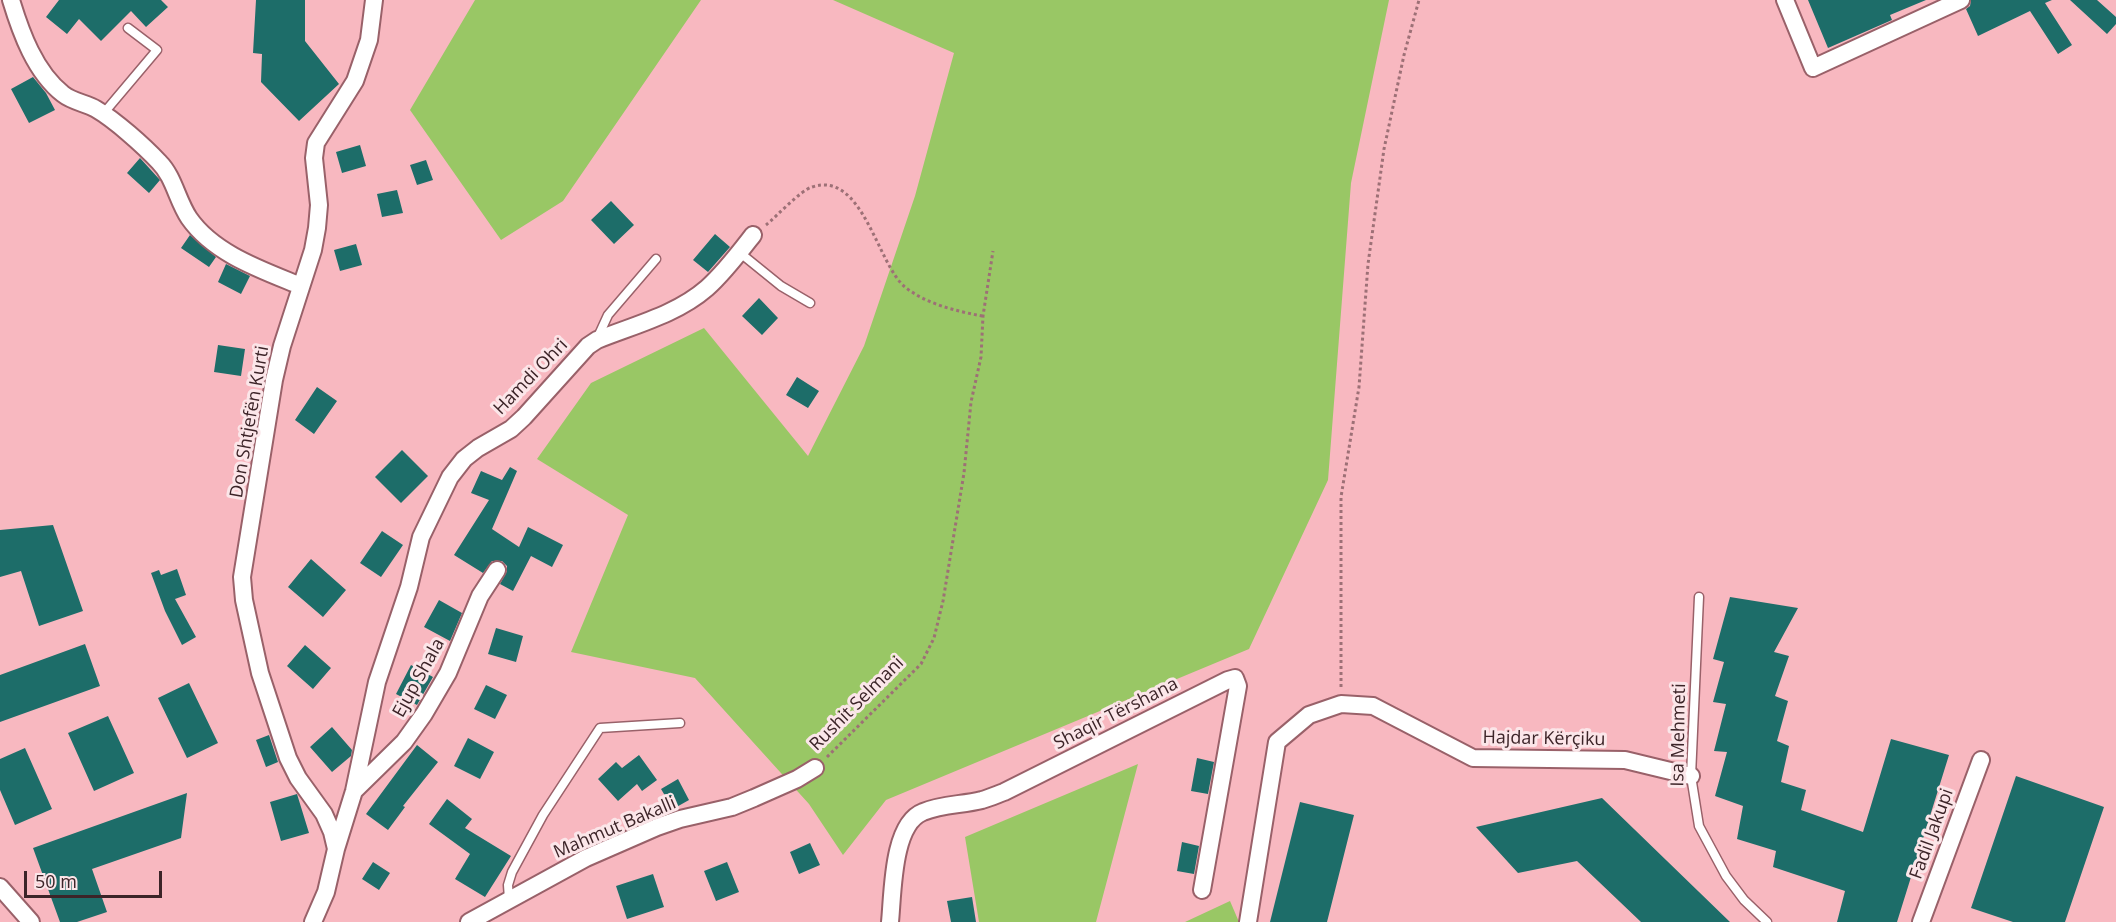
<!DOCTYPE html>
<meta charset="utf-8">
<style>
body{margin:0}
#map{position:relative;width:2116px;height:922px;overflow:hidden;background:#f8b8c0;font-family:"Open Sans",sans-serif}
canvas{display:block}
.scale{position:absolute;left:24px;top:871px;width:138px;height:27px;box-sizing:border-box;border:3px solid #3c2428;border-top:0;padding-left:8px;font-size:18px;line-height:21px;white-space:nowrap;color:#3c2428;-webkit-text-stroke:4px #fbe6e9;paint-order:stroke}
</style>
<div id="map">
<canvas width="2116" height="922"></canvas>
<div class="scale">50 m</div>
</div>
<script>
const ctx = document.querySelector('canvas').getContext('2d');
ctx.lineJoin = 'round';
function fillPath(path, color) { ctx.fillStyle = color; ctx.fill(path, 'evenodd'); }
function stroke(path, color, width, dash) { ctx.strokeStyle = color; ctx.lineWidth = width; ctx.lineCap = dash ? 'butt' : 'round'; ctx.setLineDash(dash || []); ctx.stroke(path); }
function write(font, color, halo, rows, align = 'center') {
  ctx.font = font + ' "Open Sans",sans-serif'; ctx.lineWidth = 6; ctx.setLineDash([]); ctx.textBaseline = 'middle'; ctx.strokeStyle = halo; ctx.fillStyle = color; for (const [text, x, y, turn = 0] of rows) {
    ctx.save(); ctx.translate(x, y); ctx.rotate((+turn || 0) * Math.PI / 180); ctx.textAlign = isNaN(turn) ? turn : align; if (halo) ctx.strokeText(text, 0, 0); ctx.fillText(text, 0, 0); ctx.restore();
  }
}
fillPath(new Path2D(`
 M 475,0 L 701,0 L 563,201 L 501,240 L 410,110 Z
 M 833,0 L 1389,0 L 1351,183 L 1328,480 L 1249,649 L 886,800 L 843,855 L 809,804 L 695,678 L 571,652 L 628,515 L 537,459 L 591,383 L 704,328 L 808,456 L 864,346 L 915,196 L 954,53 Z
 M 1138,764 L 1096,922 L 979,922 L 965,837 Z
 M 1230,901 L 1239,922 L 1185,922 Z`), '#99c765');
fillPath(new Path2D(`
 M 59,0 L 161,0 L 168,7 L 146,27 L 131,11 L 101,41 L 79,19 L 67,34 L 46,17 Z
 M 256,0 L 305,0 L 305,41 L 339,84 L 299,121 L 261,82 L 262,54 L 253,53 Z
 M 1808,0 L 1926,0 L 1890,15 L 1892,20 L 1828,48 Z
 M 1971,0 L 2052,0 L 2045,3 L 2072,45 L 2058,54 L 2030,11 L 1978,36 L 1966,9 L 1970,6 Z
 M 2070,0 L 2097,0 L 2116,17 L 2116,24 L 2107,34 Z
 M 33,77 L 46,93 L 55,110 L 29,123 L 11,89 Z
 M 360,145 L 366,166 L 342,173 L 336,152 Z
 M 140,158 L 160,180 L 149,193 L 127,173 Z
 M 426,160 L 433,180 L 417,185 L 410,165 Z
 M 397,190 L 403,213 L 382,217 L 377,194 Z
 M 611,201 L 634,225 L 614,244 L 591,220 Z
 M 715,234 L 730,247 L 708,272 L 693,260 Z
 M 190,235 L 216,257 L 209,267 L 181,248 Z
 M 356,244 L 362,265 L 340,271 L 334,250 Z
 M 226,264 L 250,276 L 241,294 L 218,282 Z
 M 759,298 L 778,318 L 762,335 L 742,316 Z
 M 218,345 L 245,349 L 241,376 L 214,372 Z
 M 797,377 L 819,391 L 808,408 L 786,395 Z
 M 317,387 L 337,401 L 314,434 L 295,420 Z
 M 402,450 L 428,476 L 401,503 L 375,477 Z
 M 510,467 L 517,471 L 492,529 L 519,547 L 528,527 L 563,545 L 552,567 L 531,556 L 513,591 L 500,584 L 507,571 L 507,566 L 502,561 L 492,561 L 483,573 L 454,555 L 489,500 L 471,493 L 481,471 L 502,480 Z
 M 53,525 L 83,611 L 39,626 L 21,571 L 0,577 L 0,530 Z
 M 382,531 L 403,545 L 381,577 L 360,563 Z
 M 311,559 L 346,590 L 323,617 L 288,587 Z
 M 177,569 L 186,595 L 175,599 L 196,637 L 182,645 L 165,611 L 151,573 L 159,570 L 161,575 Z
 M 1730,597 L 1798,608 L 1774,652 L 1789,656 L 1775,696 L 1788,701 L 1777,741 L 1789,746 L 1781,782 L 1806,790 L 1801,810 L 1863,832 L 1891,739 L 1949,755 L 1897,922 L 1837,922 L 1845,891 L 1773,867 L 1776,851 L 1737,839 L 1743,806 L 1715,796 L 1727,752 L 1714,751 L 1726,704 L 1713,702 L 1724,662 L 1713,659 Z
 M 439,600 L 462,613 L 450,641 L 424,627 Z
 M 496,628 L 523,636 L 516,662 L 488,654 Z
 M 85,644 L 100,686 L 0,722 L 0,675 Z
 M 305,645 L 331,668 L 313,689 L 287,666 Z
 M 411,665 L 433,677 L 417,705 L 396,694 Z
 M 189,683 L 218,743 L 187,758 L 158,698 Z
 M 486,685 L 507,695 L 495,719 L 474,709 Z
 M 108,716 L 134,773 L 94,791 L 68,733 Z
 M 332,727 L 352,750 L 351,756 L 332,772 L 310,747 Z
 M 269,735 L 278,762 L 266,767 L 256,740 Z
 M 468,738 L 494,752 L 480,779 L 454,766 Z
 M 417,745 L 438,762 L 403,806 L 405,807 L 388,830 L 366,814 Z
 M 25,748 L 52,809 L 15,825 L 0,790 L 0,759 Z
 M 639,755 L 657,780 L 642,791 L 637,784 L 618,801 L 598,779 L 616,762 L 622,768 Z
 M 1197,758 L 1214,762 L 1208,794 L 1191,791 Z
 M 2016,776 L 2104,807 L 2065,922 L 2013,922 L 1971,908 Z
 M 678,779 L 689,800 L 673,809 L 661,789 Z
 M 187,793 L 181,838 L 92,869 L 107,912 L 77,922 L 60,922 L 33,848 Z
 M 297,794 L 309,833 L 281,841 L 270,802 Z
 M 1602,798 L 1730,922 L 1641,922 L 1577,861 L 1518,873 L 1476,827 Z
 M 447,799 L 472,819 L 465,828 L 511,856 L 485,897 L 455,879 L 470,854 L 429,824 Z
 M 1300,802 L 1354,815 L 1327,922 L 1270,922 Z
 M 1182,842 L 1199,846 L 1194,874 L 1177,871 Z
 M 810,843 L 820,865 L 799,874 L 790,852 Z
 M 373,862 L 390,873 L 379,890 L 362,879 Z
 M 727,862 L 739,892 L 716,901 L 704,871 Z
 M 653,874 L 664,907 L 627,919 L 616,886 Z
 M 972,897 L 976,922 L 951,922 L 947,901 Z`), '#1d6d69');
const lane = new Path2D(`
 M 103,114 L 157,50 L 128,28
 M 739,252 L 781,286 L 810,303
 M 597,339 L 608,315 L 656,259
 M 1699,597 L 1691,776 L 1699,826 L 1726,876 L 1744,900 L 1767,922
 M 509,899 L 508,885 L 512,872 L 543,815 L 600,728 L 680,723`);
const street = new Path2D(`
 M 11,0 C 21,33 35,72 63,94 C 73,102 86,103 96,109 C 115,120 144,146 159,162 C 174,177 177,200 189,218 C 214,254 262,270 301,286
 M 1785,0 L 1813,68 L 1961,0
 M 354,791 L 404,742 L 424,714 L 448,673 L 480,596 L 497,570
 M 336,849 L 332,832 L 324,814 L 298,778 L 288,758 L 260,673 L 244,600 L 242,577 L 274,380 L 282,346 L 313,250 L 317,228 L 319,205 L 314,158 L 316,143 L 355,81 L 369,40 L 374,0
 M 0,887 L 31,922
 M 313,922 L 326,892 L 336,849 L 354,791 L 377,682 L 409,587 L 421,537 L 450,477 L 464,459 L 478,448 L 511,429 L 524,417 L 588,346 L 597,340 C 634,325 676,315 707,288 C 724,273 739,253 753,235
 M 469,922 L 586,858 L 657,827 L 680,819 L 732,807 L 754,798 L 797,779 L 815,768
 M 890,922 C 893,893 892,824 923,812 C 942,804 962,805 982,800 C 989,798 996,795 1004,792 L 1228,680 L 1235,678 L 1238,686 L 1202,890
 M 1248,922 L 1277,742 L 1309,715 L 1341,704 L 1373,706 L 1473,758 L 1625,760 L 1691,776
 M 1921,922 L 1981,760`);
stroke(lane, '#996169', 11);
stroke(street, '#996169', 20);
stroke(new Path2D(`
 M 766,225 C 777,216 801,190 812,187 C 863,170 877,264 905,287 C 926,304 956,311 982,316
 M 1341,687 L 1341,497 L 1359,387 L 1368,264 L 1384,149 L 1404,55 L 1419,0
 M 827,757 L 921,664 L 934,638 L 943,601 L 964,473 L 971,402 L 981,357 L 983,316 L 993,251`), '#9d7076', 3, [3, 3]);
stroke(lane, '#fff', 8);
stroke(street, '#fff', 16);
write('18px', '#3c2428', '#fbe6e9', [
 ["Hamdi Ohri",531,377,-46],
 ["Don Shtjefën Kurti",250,422,-80],
 ["Ejup Shala",419,678,-61],
 ["Rushit Selmani",857,704,-45],
 ["Shaqir Tërshana",1116,714,-27],
 ["Isa Mehmeti",1679,735,-89],
 ["Hajdar Kërçiku",1544,739,1],
 ["Mahmut Bakalli",615,828,-23],
 ["Fadil Jakupi",1932,834,-70]
]);
</script>
